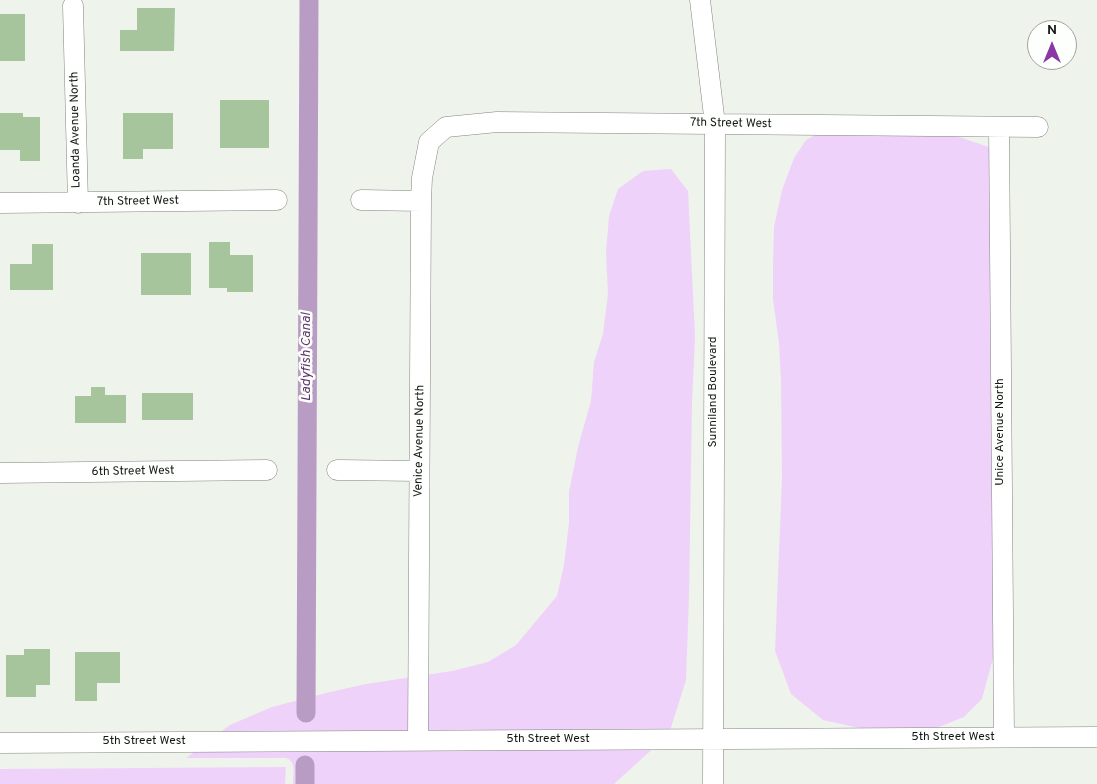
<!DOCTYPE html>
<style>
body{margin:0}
#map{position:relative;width:1097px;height:784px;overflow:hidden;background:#eef3ec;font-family:Overpass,sans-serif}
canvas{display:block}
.north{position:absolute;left:1027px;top:20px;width:50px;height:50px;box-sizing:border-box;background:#fdfffc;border:1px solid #a0a29f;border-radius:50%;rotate:0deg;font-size:14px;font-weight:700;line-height:20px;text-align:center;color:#151714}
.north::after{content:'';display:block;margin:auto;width:18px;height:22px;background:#8b38a7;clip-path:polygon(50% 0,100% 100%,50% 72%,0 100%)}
</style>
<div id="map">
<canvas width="1097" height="784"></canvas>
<div class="north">N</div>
</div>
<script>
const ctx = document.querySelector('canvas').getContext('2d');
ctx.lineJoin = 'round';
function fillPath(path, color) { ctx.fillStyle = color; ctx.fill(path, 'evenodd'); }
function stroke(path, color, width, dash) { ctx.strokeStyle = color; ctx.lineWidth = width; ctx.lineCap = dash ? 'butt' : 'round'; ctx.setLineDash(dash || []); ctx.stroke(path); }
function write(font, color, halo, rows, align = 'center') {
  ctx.font = font + ' Overpass,sans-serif'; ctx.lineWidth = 5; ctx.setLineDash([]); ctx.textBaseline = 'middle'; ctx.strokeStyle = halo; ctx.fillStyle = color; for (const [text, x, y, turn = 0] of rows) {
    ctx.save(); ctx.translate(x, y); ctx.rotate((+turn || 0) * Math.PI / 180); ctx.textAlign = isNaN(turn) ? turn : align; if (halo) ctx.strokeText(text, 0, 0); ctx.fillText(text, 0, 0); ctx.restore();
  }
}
fillPath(new Path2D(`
 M 929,127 L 989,147 L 993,185 L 995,651 L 982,699 L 964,717 L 934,729 L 873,731 L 823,720 L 791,694 L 775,651 L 782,478 L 781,380 L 779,343 L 773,299 L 773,265 L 774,227 L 782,190 L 794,158 L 806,140 L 824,130 Z
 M 671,169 L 688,191 L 695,337 L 692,402 L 689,597 L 686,680 L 669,734 L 614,784 L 293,784 C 293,774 297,762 286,758 L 186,758 L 230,725 L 272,707 L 326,693 L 366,684 L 452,671 L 488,662 L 516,645 L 557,596 L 564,565 L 569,523 L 569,492 L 578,447 L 591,401 L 594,362 L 603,334 L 608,294 L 606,253 L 609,216 L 618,189 L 643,171 Z
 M 286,767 L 285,784 L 0,784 L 0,769 Z`), '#efd2fa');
stroke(new Path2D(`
 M 306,713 L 309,0
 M 305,765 L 305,784`), '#b89cc4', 19);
fillPath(new Path2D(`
 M 137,8 L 175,8 L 174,51 L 120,51 L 120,30 L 137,30 Z
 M 0,14 L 25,14 L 25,61 L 0,61 Z
 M 220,100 L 269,100 L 269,148 L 220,148 Z
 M 0,113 L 23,113 L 23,117 L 40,117 L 40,161 L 20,161 L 20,150 L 0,150 Z
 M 123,113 L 173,113 L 173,149 L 143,149 L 143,159 L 123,159 Z
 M 209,242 L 230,242 L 230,255 L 253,255 L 253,292 L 227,292 L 227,288 L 209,288 Z
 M 32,244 L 53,244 L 53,290 L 10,290 L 10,264 L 32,264 Z
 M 141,253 L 191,253 L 191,295 L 141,295 Z
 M 91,387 L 105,387 L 105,395 L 126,395 L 126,423 L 75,423 L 75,396 L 91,396 Z
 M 142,393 L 193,393 L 193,420 L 142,420 Z
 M 24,649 L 50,649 L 50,685 L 36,685 L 36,697 L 6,697 L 6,655 L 24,655 Z
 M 75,652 L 120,652 L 120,683 L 97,683 L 97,701 L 75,701 Z`), '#a7c59d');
const minor = new Path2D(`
 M 700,0 L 715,124 L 713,784
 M 73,6 L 78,203
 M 999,127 L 1004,737
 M 361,200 L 421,201
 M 0,203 L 277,200
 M 337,470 L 419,471
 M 0,473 L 267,470
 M 418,740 L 421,201 L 422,178 L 429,142 L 446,127 L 497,122 L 1038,127
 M 0,743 C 366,740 731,740 1097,737`);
stroke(minor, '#80857f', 21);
stroke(minor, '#fff', 20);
write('12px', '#151714', '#fdfffc', [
 ["7th Street West",731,124,1],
 ["Loanda Avenue North",76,130,-91],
 ["7th Street West",138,202,-1],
 ["Sunniland Boulevard",714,392,-90],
 ["Unice Avenue North",1001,432,-90],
 ["Venice Avenue North",420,441,-89],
 ["6th Street West",133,472,-1],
 ["5th Street West",953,738],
 ["5th Street West",548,740],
 ["5th Street West",144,742]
]);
write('italic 14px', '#5e386c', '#fdfffc', [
 ["Ladyfish Canal",307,357,-90]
]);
</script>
